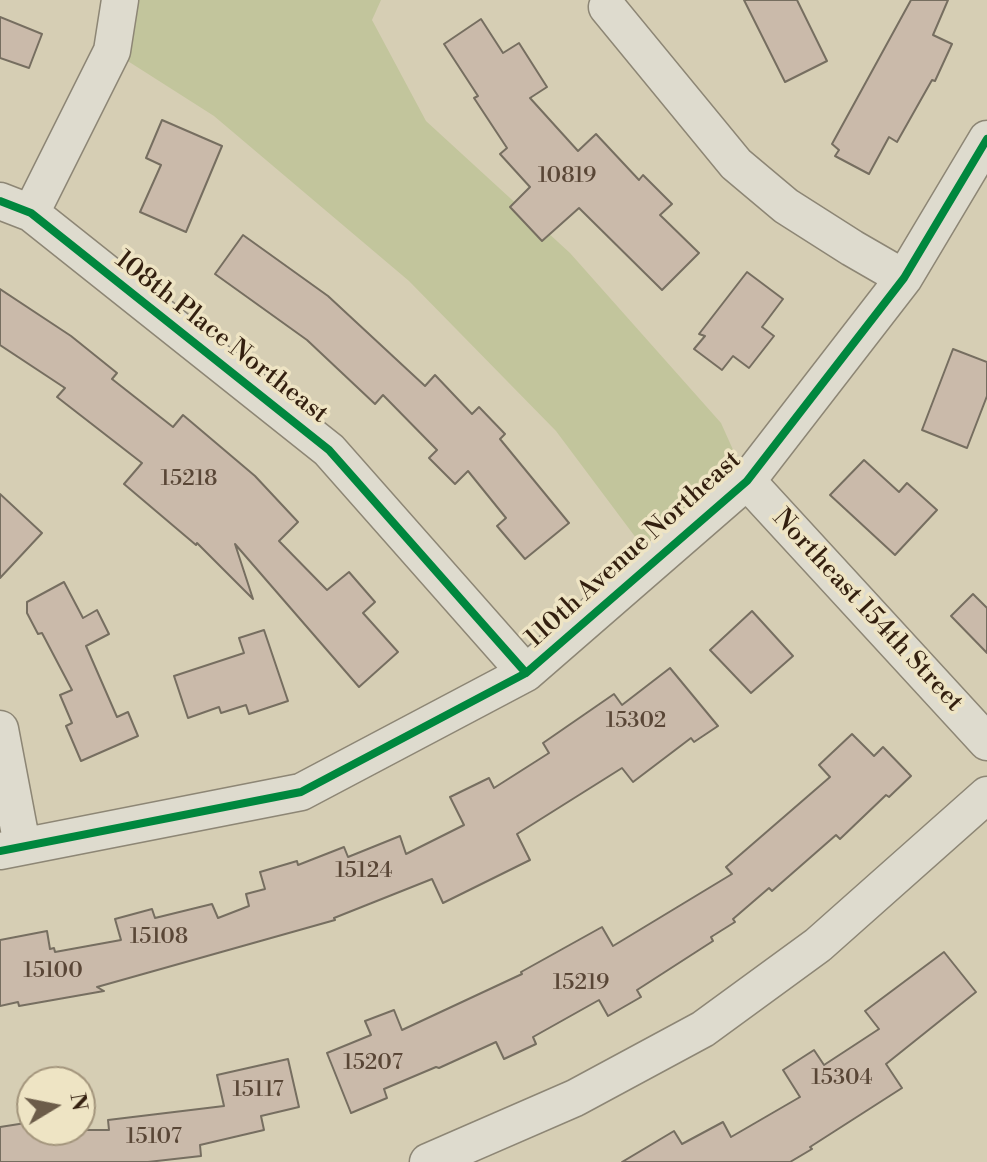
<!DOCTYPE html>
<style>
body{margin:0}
#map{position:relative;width:987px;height:1162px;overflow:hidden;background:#d6ceb4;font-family:"Libre Bodoni",serif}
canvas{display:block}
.north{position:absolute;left:16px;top:1066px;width:80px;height:80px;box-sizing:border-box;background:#eee4c4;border:2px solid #a3957c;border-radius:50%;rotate:80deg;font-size:22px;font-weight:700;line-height:32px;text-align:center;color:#331f0f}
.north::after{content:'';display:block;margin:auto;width:28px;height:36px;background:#6c5c49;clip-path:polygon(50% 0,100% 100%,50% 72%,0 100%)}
</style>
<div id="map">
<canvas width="987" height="1162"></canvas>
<div class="north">N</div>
</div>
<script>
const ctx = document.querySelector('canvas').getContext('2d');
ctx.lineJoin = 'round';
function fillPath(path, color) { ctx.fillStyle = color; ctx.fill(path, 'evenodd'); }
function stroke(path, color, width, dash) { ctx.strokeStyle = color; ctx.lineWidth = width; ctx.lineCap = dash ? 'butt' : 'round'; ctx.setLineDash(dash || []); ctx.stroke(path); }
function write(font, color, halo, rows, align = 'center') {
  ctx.font = font + ' "Libre Bodoni",serif'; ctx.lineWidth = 7; ctx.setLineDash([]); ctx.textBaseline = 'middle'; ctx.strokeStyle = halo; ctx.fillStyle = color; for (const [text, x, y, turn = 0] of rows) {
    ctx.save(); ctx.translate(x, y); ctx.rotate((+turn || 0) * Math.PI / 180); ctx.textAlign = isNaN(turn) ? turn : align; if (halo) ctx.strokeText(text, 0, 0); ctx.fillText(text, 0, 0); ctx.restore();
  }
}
fillPath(new Path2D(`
 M 120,0 L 381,0 L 372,20 L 426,121 L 570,253 L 721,423 L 747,481 L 654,562 L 556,431 L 409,281 L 214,116 L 112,51 Z`), '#c2c59c');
const building = new Path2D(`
 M 744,0 L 797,0 L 827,61 L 785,82 Z
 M 911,0 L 948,0 L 933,35 L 952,44 L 935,81 L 932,80 L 897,142 L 889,137 L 869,174 L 835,156 L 839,150 L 832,144 Z
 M 0,17 L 42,34 L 29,68 L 0,58 Z
 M 481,19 L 503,53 L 519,43 L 547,87 L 530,98 L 578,151 L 596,134 L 639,180 L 643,175 L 672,204 L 660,215 L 699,253 L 662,290 L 579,208 L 542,241 L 510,207 L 530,187 L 500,154 L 507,148 L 474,98 L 478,96 L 444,44 Z
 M 162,120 L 222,146 L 186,232 L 140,212 L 161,165 L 146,158 Z
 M 243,235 L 328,296 L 425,386 L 435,375 L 472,414 L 479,407 L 505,434 L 500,439 L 569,523 L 525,559 L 497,526 L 506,518 L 468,471 L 455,484 L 429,458 L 437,450 L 383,395 L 375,404 L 307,340 L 215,274 Z
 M 747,272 L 783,299 L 762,327 L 774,336 L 749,368 L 733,356 L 722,370 L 694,349 L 705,336 L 699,334 Z
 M 0,289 L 71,336 L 117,373 L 112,379 L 173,427 L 183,415 L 255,476 L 298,522 L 279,541 L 327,590 L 349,572 L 375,602 L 363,613 L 398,652 L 359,687 L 235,544 L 253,599 L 197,543 L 196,545 L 124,484 L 142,463 L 57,397 L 65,388 L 0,345 Z
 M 953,349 L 987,362 L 987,396 L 967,448 L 922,430 Z
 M 864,460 L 899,492 L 907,483 L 937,510 L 895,555 L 830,495 Z
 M 0,494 L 42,533 L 0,578 Z
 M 64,582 L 83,618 L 97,610 L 109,634 L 86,646 L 117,717 L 128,712 L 138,736 L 81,761 L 66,726 L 72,723 L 60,695 L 72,690 L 42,633 L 38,634 L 27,613 L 27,602 Z
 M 973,594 L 987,608 L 987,653 L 951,616 Z
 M 752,611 L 793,656 L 751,693 L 710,650 Z
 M 264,630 L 288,701 L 249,714 L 246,705 L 221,713 L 219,707 L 188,718 L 174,676 L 244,653 L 239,638 Z
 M 670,668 L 718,726 L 694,742 L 691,738 L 633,782 L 622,768 L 517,834 L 530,860 L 443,903 L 432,879 L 334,918 L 335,920 L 97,987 L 104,991 L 19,1006 L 18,1002 L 0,1006 L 0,940 L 47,931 L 50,949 L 54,948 L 55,952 L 121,940 L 115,919 L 152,909 L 155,918 L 212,904 L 218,918 L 249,906 L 246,894 L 265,889 L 260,872 L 297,861 L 298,865 L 344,847 L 348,857 L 400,836 L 406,854 L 464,825 L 450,797 L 489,778 L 494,788 L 549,753 L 543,743 L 614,694 L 622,705 Z
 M 852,734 L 874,756 L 883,747 L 911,776 L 889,797 L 886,795 L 840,839 L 836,835 L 772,891 L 769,888 L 733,919 L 735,922 L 711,937 L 713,941 L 637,990 L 641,997 L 608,1016 L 599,1000 L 533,1037 L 536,1044 L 504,1059 L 496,1042 L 439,1068 L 436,1067 L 384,1089 L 387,1098 L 351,1113 L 327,1053 L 371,1035 L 365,1021 L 394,1010 L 402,1030 L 522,974 L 521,972 L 602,927 L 613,946 L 732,874 L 726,867 L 830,777 L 819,765 Z
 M 944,952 L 976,992 L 886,1064 L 902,1088 L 810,1147 L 812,1149 L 790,1162 L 622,1162 L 674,1131 L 682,1144 L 723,1122 L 731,1137 L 800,1097 L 783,1070 L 814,1050 L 824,1065 L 879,1029 L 865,1011 Z
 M 288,1059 L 299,1107 L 261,1116 L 264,1130 L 200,1145 L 201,1156 L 148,1162 L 0,1162 L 0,1127 L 32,1122 L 32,1130 L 109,1130 L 108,1120 L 224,1106 L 217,1075 Z`);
fillPath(building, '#cabaaa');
stroke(building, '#766e60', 2);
const minor = new Path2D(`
 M 607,7 L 736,164 L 786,206 L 852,248 L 904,278
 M 0,201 L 31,213 L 329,450 L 526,673
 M 31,213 L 112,51 L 120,0
 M 747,481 L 987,742
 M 0,729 L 22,845
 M 0,851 L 301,792 L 526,673 L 747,481 L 904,278 L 987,139
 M 428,1162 L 575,1098 L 703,1029 L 818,945 L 987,795`);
stroke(minor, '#8d8675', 39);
stroke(minor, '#dedbce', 36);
stroke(new Path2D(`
 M 0,201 L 31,213 L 329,450 L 526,673
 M 0,851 L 301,792 L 526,673 L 747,481 L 904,278 L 987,139`), '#00873e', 8);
write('22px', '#594636', null, [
 ["10819",567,177],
 ["15218",189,480],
 ["15302",636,722],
 ["15124",364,872],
 ["15108",159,938],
 ["15100",53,972],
 ["15219",581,984],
 ["15207",373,1064],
 ["15304",842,1079],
 ["15117",258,1091],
 ["15107",154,1138]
]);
write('26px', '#331f0f', '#eee4c4', [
 ["108th Place Northeast",221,338,38],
 ["110th Avenue Northeast",634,550,-42],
 ["Northeast 154th Street",867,611,47]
]);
</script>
